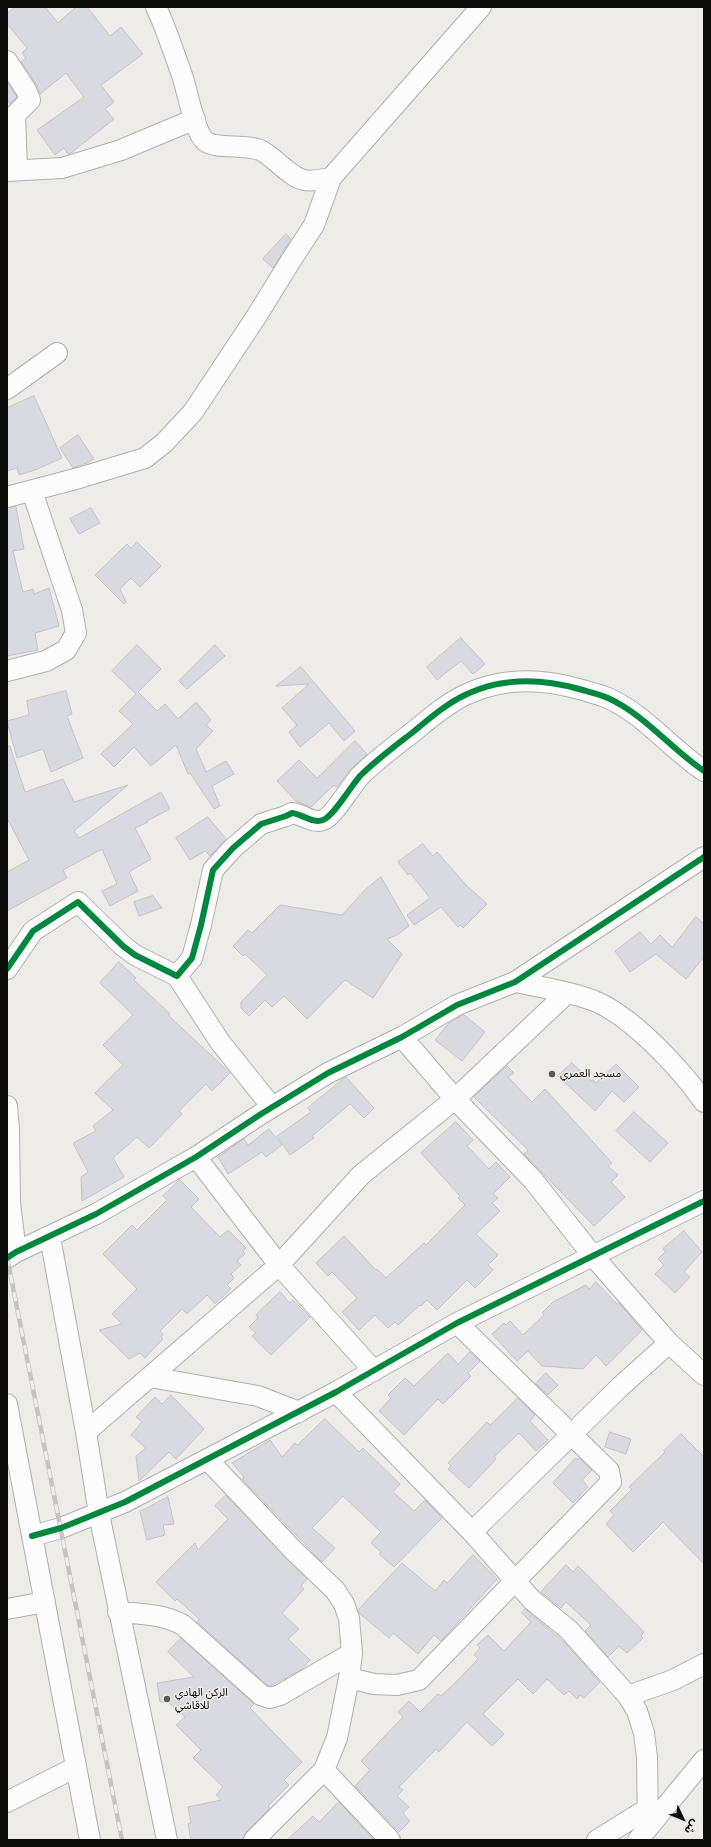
<!DOCTYPE html>
<meta charset="utf-8">
<style>
body{margin:0}
#map{position:relative;width:711px;height:1847px;overflow:hidden;background:#eeece9;font-family:Poppins,"Noto Sans Arabic",sans-serif}
canvas{display:block}
.frame{position:absolute;inset:0;border:8px solid #0c0c0a;pointer-events:none}
.north{position:absolute;left:663px;top:1799px;width:40px;height:40px;-webkit-text-stroke:3px #efede8;paint-order:stroke;rotate:133deg;font-size:11px;font-weight:700;line-height:16px;text-align:center;color:#0c0c0a}
.north::after{content:'';display:block;margin:auto;width:14px;height:18px;background:#0c0c0a;clip-path:polygon(50% 0,100% 100%,50% 72%,0 100%)}
</style>
<div id="map">
<canvas width="711" height="1847"></canvas>
<div class="frame"></div>
<div class="north">ش</div>
</div>
<script>
const ctx = document.querySelector('canvas').getContext('2d');
ctx.lineJoin = 'round';
function fillPath(path, color) { ctx.fillStyle = color; ctx.fill(path, 'evenodd'); }
function stroke(path, color, width, dash) { ctx.strokeStyle = color; ctx.lineWidth = width; ctx.lineCap = dash ? 'butt' : 'round'; ctx.setLineDash(dash || []); ctx.stroke(path); }
function write(font, color, halo, rows, align = 'center') {
  ctx.font = font + ' Poppins,"Noto Sans Arabic",sans-serif'; ctx.lineWidth = 3; ctx.setLineDash([]); ctx.textBaseline = 'middle'; ctx.strokeStyle = halo; ctx.fillStyle = color; for (const [text, x, y, turn = 0] of rows) {
    ctx.save(); ctx.translate(x, y); ctx.rotate((+turn || 0) * Math.PI / 180); ctx.textAlign = isNaN(turn) ? turn : align; if (halo) ctx.strokeText(text, 0, 0); ctx.fillText(text, 0, 0); ctx.restore();
  }
}
const building = new Path2D(`
 M 15,7 L 45,7 L 58,23 L 76,7 L 87,7 L 110,36 L 121,27 L 143,54 L 101,85 L 114,102 L 105,109 L 114,119 L 71,153 L 68,154 L 64,148 L 55,155 L 37,130 L 84,97 L 66,73 L 40,94 L 36,84 L 21,62 L 26,58 L 22,53 L 27,48 L 7,24 L 7,14 Z
 M 7,82 L 17,97 L 10,104 L 7,99 Z
 M 286,234 L 291,239 L 273,268 L 263,259 Z
 M 34,396 L 62,458 L 35,470 L 19,475 L 17,468 L 7,471 L 7,408 Z
 M 78,435 L 94,459 L 87,463 L 73,468 L 60,448 Z
 M 16,507 L 24,549 L 13,551 L 23,592 L 33,589 L 34,594 L 49,588 L 59,626 L 35,633 L 38,650 L 7,656 L 7,508 Z
 M 91,508 L 100,523 L 79,534 L 70,519 Z
 M 137,542 L 161,566 L 140,587 L 131,578 L 120,589 L 126,602 L 124,604 L 95,575 L 127,544 L 131,548 Z
 M 461,638 L 485,664 L 473,674 L 461,661 L 437,680 L 427,667 Z
 M 137,645 L 161,669 L 138,692 L 157,711 L 165,704 L 178,719 L 196,702 L 211,720 L 206,725 L 213,731 L 196,749 L 206,772 L 226,761 L 234,774 L 212,786 L 220,806 L 214,809 L 190,773 L 188,774 L 176,745 L 151,766 L 134,747 L 114,767 L 101,754 L 133,724 L 119,711 L 136,694 L 112,671 Z
 M 215,645 L 225,656 L 187,689 L 179,681 Z
 M 301,667 L 355,731 L 344,741 L 329,723 L 300,747 L 289,732 L 297,725 L 282,708 L 309,684 L 276,686 Z
 M 66,691 L 72,714 L 67,716 L 83,758 L 51,772 L 43,749 L 17,758 L 7,721 L 29,715 L 27,701 Z
 M 355,741 L 367,754 L 351,769 L 337,787 L 334,785 L 311,807 L 297,802 L 277,781 L 299,760 L 317,778 Z
 M 10,746 L 25,792 L 63,779 L 74,802 L 128,785 L 74,831 L 79,838 L 161,792 L 170,809 L 147,821 L 148,822 L 135,828 L 151,859 L 129,872 L 138,891 L 110,906 L 102,891 L 117,884 L 102,849 L 63,870 L 67,878 L 7,911 L 7,872 L 29,860 L 7,818 L 7,747 Z
 M 208,817 L 226,839 L 210,856 L 205,851 L 190,860 L 176,838 Z
 M 423,844 L 433,856 L 437,852 L 466,885 L 487,904 L 463,928 L 460,925 L 458,927 L 441,907 L 414,925 L 407,915 L 430,898 L 410,873 L 408,875 L 398,862 Z
 M 381,877 L 409,926 L 397,935 L 387,939 L 402,954 L 373,998 L 345,980 L 307,1019 L 284,996 L 272,1007 L 265,1000 L 249,1016 L 241,1008 L 241,1002 L 267,975 L 245,954 L 243,956 L 233,946 L 248,930 L 252,933 L 280,905 L 342,915 L 365,890 Z
 M 153,896 L 162,908 L 139,916 L 134,902 Z
 M 696,917 L 704,924 L 704,957 L 686,979 L 656,954 L 630,972 L 615,951 L 640,932 L 651,944 L 660,935 L 672,947 Z
 M 119,962 L 136,978 L 134,980 L 170,1014 L 169,1016 L 230,1073 L 212,1091 L 206,1084 L 179,1111 L 182,1114 L 149,1148 L 137,1137 L 113,1158 L 124,1177 L 82,1201 L 81,1177 L 88,1172 L 73,1143 L 96,1131 L 93,1126 L 113,1110 L 95,1093 L 123,1065 L 103,1045 L 133,1015 L 100,983 Z
 M 464,1015 L 485,1032 L 462,1061 L 435,1040 L 449,1023 Z
 M 572,1063 L 591,1081 L 593,1080 L 596,1083 L 616,1064 L 639,1087 L 624,1102 L 612,1091 L 595,1111 L 558,1076 Z
 M 507,1066 L 514,1073 L 508,1077 L 532,1102 L 545,1089 L 612,1163 L 608,1166 L 618,1175 L 611,1182 L 625,1197 L 594,1226 L 524,1154 L 528,1150 L 474,1097 Z
 M 346,1077 L 374,1108 L 364,1118 L 350,1104 L 312,1136 L 314,1138 L 290,1155 L 277,1136 L 311,1112 L 308,1108 Z
 M 634,1112 L 668,1143 L 650,1162 L 616,1131 Z
 M 456,1122 L 473,1140 L 467,1146 L 489,1169 L 496,1162 L 510,1177 L 493,1194 L 498,1198 L 492,1203 L 500,1211 L 476,1234 L 498,1255 L 488,1265 L 493,1270 L 475,1288 L 467,1280 L 437,1310 L 427,1300 L 421,1306 L 420,1305 L 398,1325 L 395,1322 L 388,1328 L 375,1315 L 359,1330 L 342,1312 L 357,1298 L 332,1272 L 328,1276 L 316,1263 L 344,1236 L 376,1270 L 377,1269 L 386,1278 L 424,1243 L 426,1245 L 465,1205 L 458,1198 L 460,1196 L 421,1153 Z
 M 269,1129 L 282,1145 L 266,1157 L 262,1152 L 228,1174 L 218,1157 L 244,1139 L 248,1145 Z
 M 180,1180 L 199,1199 L 191,1207 L 220,1237 L 228,1230 L 246,1248 L 243,1251 L 245,1254 L 237,1261 L 241,1265 L 231,1274 L 234,1278 L 227,1285 L 231,1289 L 215,1304 L 207,1295 L 187,1314 L 182,1309 L 160,1331 L 163,1334 L 161,1337 L 163,1339 L 145,1358 L 140,1353 L 129,1359 L 99,1330 L 122,1324 L 112,1314 L 137,1289 L 103,1254 L 132,1225 L 137,1230 L 167,1200 L 163,1196 Z
 M 684,1231 L 702,1252 L 684,1272 L 690,1277 L 675,1293 L 655,1274 L 664,1265 L 658,1259 L 666,1251 L 663,1249 Z
 M 596,1282 L 617,1304 L 619,1303 L 642,1330 L 606,1366 L 596,1355 L 583,1369 L 542,1366 L 528,1351 L 517,1361 L 492,1334 L 504,1323 L 506,1325 L 510,1321 L 523,1335 L 544,1315 L 542,1313 L 553,1302 L 586,1285 L 589,1289 Z
 M 280,1292 L 290,1303 L 293,1300 L 310,1317 L 271,1355 L 252,1336 L 256,1333 L 249,1327 L 258,1318 L 256,1315 Z
 M 470,1352 L 480,1361 L 468,1373 L 471,1376 L 443,1404 L 438,1399 L 404,1435 L 379,1411 L 391,1398 L 388,1395 L 405,1378 L 414,1386 L 448,1353 L 458,1364 Z
 M 546,1373 L 558,1385 L 548,1395 L 536,1384 Z
 M 171,1395 L 204,1429 L 176,1459 L 169,1452 L 139,1481 L 136,1456 L 146,1448 L 131,1435 L 142,1422 L 136,1417 L 155,1397 L 162,1404 Z
 M 518,1398 L 535,1415 L 530,1421 L 548,1440 L 536,1451 L 519,1433 L 494,1457 L 496,1459 L 469,1488 L 448,1469 L 451,1466 L 448,1463 L 487,1422 L 490,1425 Z
 M 325,1419 L 359,1452 L 363,1448 L 400,1484 L 393,1492 L 414,1511 L 425,1500 L 442,1518 L 394,1567 L 379,1554 L 381,1552 L 371,1543 L 381,1532 L 343,1496 L 312,1528 L 335,1548 L 322,1562 L 242,1479 L 244,1477 L 232,1463 L 270,1440 L 282,1457 L 295,1443 L 297,1445 Z
 M 610,1432 L 631,1439 L 626,1454 L 605,1447 Z
 M 681,1434 L 704,1457 L 704,1564 L 663,1522 L 633,1552 L 606,1524 L 614,1515 L 610,1511 L 632,1489 L 629,1487 L 665,1452 L 664,1451 Z
 M 575,1459 L 580,1459 L 592,1470 L 582,1480 L 588,1487 L 573,1503 L 553,1483 Z
 M 226,1495 L 307,1579 L 301,1586 L 304,1589 L 282,1613 L 299,1629 L 288,1639 L 310,1660 L 301,1670 L 270,1686 L 267,1685 L 197,1622 L 199,1619 L 177,1599 L 175,1601 L 156,1582 L 195,1543 L 198,1550 L 228,1519 L 215,1506 Z
 M 168,1497 L 174,1524 L 163,1525 L 165,1535 L 147,1540 L 140,1512 Z
 M 473,1555 L 497,1579 L 441,1641 L 434,1635 L 418,1654 L 393,1633 L 389,1638 L 359,1613 L 358,1610 L 402,1563 L 435,1591 L 444,1580 L 447,1583 Z
 M 566,1565 L 573,1572 L 578,1566 L 644,1632 L 641,1636 L 643,1638 L 627,1653 L 619,1646 L 608,1657 L 585,1631 L 591,1625 L 566,1602 L 561,1608 L 541,1592 Z
 M 525,1609 L 565,1643 L 600,1682 L 584,1698 L 580,1695 L 577,1699 L 569,1691 L 564,1695 L 547,1679 L 533,1694 L 518,1679 L 483,1714 L 504,1734 L 492,1746 L 467,1722 L 439,1752 L 436,1749 L 399,1787 L 403,1790 L 397,1796 L 409,1807 L 403,1813 L 410,1821 L 399,1832 L 355,1786 L 370,1770 L 361,1761 L 403,1717 L 398,1712 L 409,1701 L 420,1712 L 438,1694 L 441,1696 L 454,1684 L 478,1659 L 474,1655 L 480,1648 L 477,1645 L 488,1635 L 504,1651 L 531,1622 L 522,1613 Z
 M 181,1638 L 254,1704 L 250,1708 L 302,1762 L 284,1780 L 289,1785 L 268,1806 L 270,1808 L 246,1832 L 243,1840 L 191,1840 L 188,1824 L 191,1823 L 188,1807 L 221,1800 L 216,1795 L 223,1787 L 193,1758 L 201,1750 L 176,1725 L 185,1717 L 168,1702 L 160,1702 L 157,1683 L 194,1677 L 168,1652 Z
 M 339,1802 L 374,1840 L 287,1840 L 313,1816 L 319,1822 Z`);
fillPath(building, '#d8d9e1');
stroke(building, '#c4c3c3', 1);
const minor = new Path2D(`
 M 156,7 C 166,28 174,53 182,75 C 187,90 195,133 205,141 C 216,150 247,143 262,151 C 275,158 290,177 304,180 C 311,182 323,179 331,178
 M 7,61 L 26,90 L 30,100 L 15,115 L 17,170
 M 7,171 L 62,168 L 121,150 L 195,119
 M 7,389 L 57,353
 M 7,497 L 79,478 L 145,458 L 164,443 L 193,412 L 256,317 L 290,262 L 314,225 L 331,178 L 481,7
 M 7,671 L 46,661 L 66,650 L 76,633 L 72,610 L 32,491
 M 7,969 L 33,931 L 78,902 L 123,946 L 135,955 L 177,976 L 192,958 L 201,925 L 213,870 L 233,848 L 261,824 L 286,816 L 292,813 C 302,814 313,824 323,820 C 333,817 351,786 360,776 C 376,760 395,746 413,732 C 429,719 446,704 465,695 C 502,677 540,678 579,689 C 589,692 599,694 608,698 C 645,715 670,748 704,771
 M 177,976 L 220,1042 L 272,1107
 M 515,982 C 541,987 568,991 592,1000 C 630,1014 681,1069 704,1102
 M 402,1037 L 455,1099 L 533,1180 L 593,1256 L 669,1343 L 704,1375
 M 7,1106 L 9,1129 L 10,1203 L 16,1252
 M 196,1157 L 279,1265 L 374,1371
 M 50,1237 L 86,1432 L 99,1514 L 167,1840
 M 7,1258 L 16,1252 L 96,1214 L 196,1157 L 261,1114 L 328,1073 L 402,1037 L 457,1005 L 515,982 L 704,857
 M 150,1377 L 258,1396 L 299,1412
 M 336,1392 L 472,1532 L 532,1600 L 569,1630 L 628,1696 L 637,1711 L 644,1733 L 647,1757 L 648,1828
 M 7,1404 L 90,1840
 M 86,1432 L 279,1265 L 361,1175 L 455,1099 L 567,993
 M 208,1460 L 294,1551 L 335,1590 L 344,1604 L 349,1618 L 352,1653 L 349,1678 L 337,1738 L 324,1770 L 254,1840
 M 472,1532 L 621,1386 L 669,1343
 M 32,1536 L 61,1528 L 125,1502 L 336,1392 L 457,1323 L 704,1201
 M 7,1609 L 45,1602
 M 118,1612 C 141,1614 163,1614 183,1625 L 261,1695 L 270,1698 L 280,1695 L 352,1653
 M 349,1678 L 374,1684 L 397,1685 L 419,1680 L 611,1482 L 609,1471 L 457,1323
 M 628,1696 L 673,1680 L 704,1664
 M 324,1770 L 390,1840
 M 7,1802 L 76,1767
 M 597,1840 L 647,1809
 M 638,1840 L 704,1760`);
stroke(minor, '#b1b0ae', 22);
stroke(minor, '#fcfcfc', 20);
const rail = new Path2D(`
 M 7,1257 L 122,1840`);
stroke(rail, '#c4c4c3', 4.5);
stroke(rail, '#efede8', 3, [9]);
stroke(new Path2D(`
 M 7,969 L 33,931 L 78,902 L 123,946 L 135,955 L 177,976 L 192,958 L 201,925 L 213,870 L 233,848 L 261,824 L 286,816 L 292,813 C 302,814 313,824 323,820 C 333,817 351,786 360,776 C 376,760 395,746 413,732 C 429,719 446,704 465,695 C 502,677 540,678 579,689 C 589,692 599,694 608,698 C 645,715 670,748 704,771
 M 7,1258 L 16,1252 L 96,1214 L 196,1157 L 261,1114 L 328,1073 L 402,1037 L 457,1005 L 515,982 L 704,857
 M 32,1536 L 61,1528 L 125,1502 L 336,1392 L 457,1323 L 704,1201`), '#00873e', 6);
for (const [x, y, r, color] of [
 [552,1074,4,"#5b5a58"],
 [167,1699,4,"#5b5a58"]
]) { const dot = new Path2D(); dot.arc(x, y, r, 0, 2 * Math.PI); ctx.fillStyle = color; ctx.fill(dot); stroke(dot, '#efede8', 1.5); }
write('11px', '#0c0c0a', '#efede8', [
 ["مسجد العمري",560,1074],
 ["الركن الهادي",175,1693],
 ["للاقاشي",175,1706]
], 'left');
</script>
